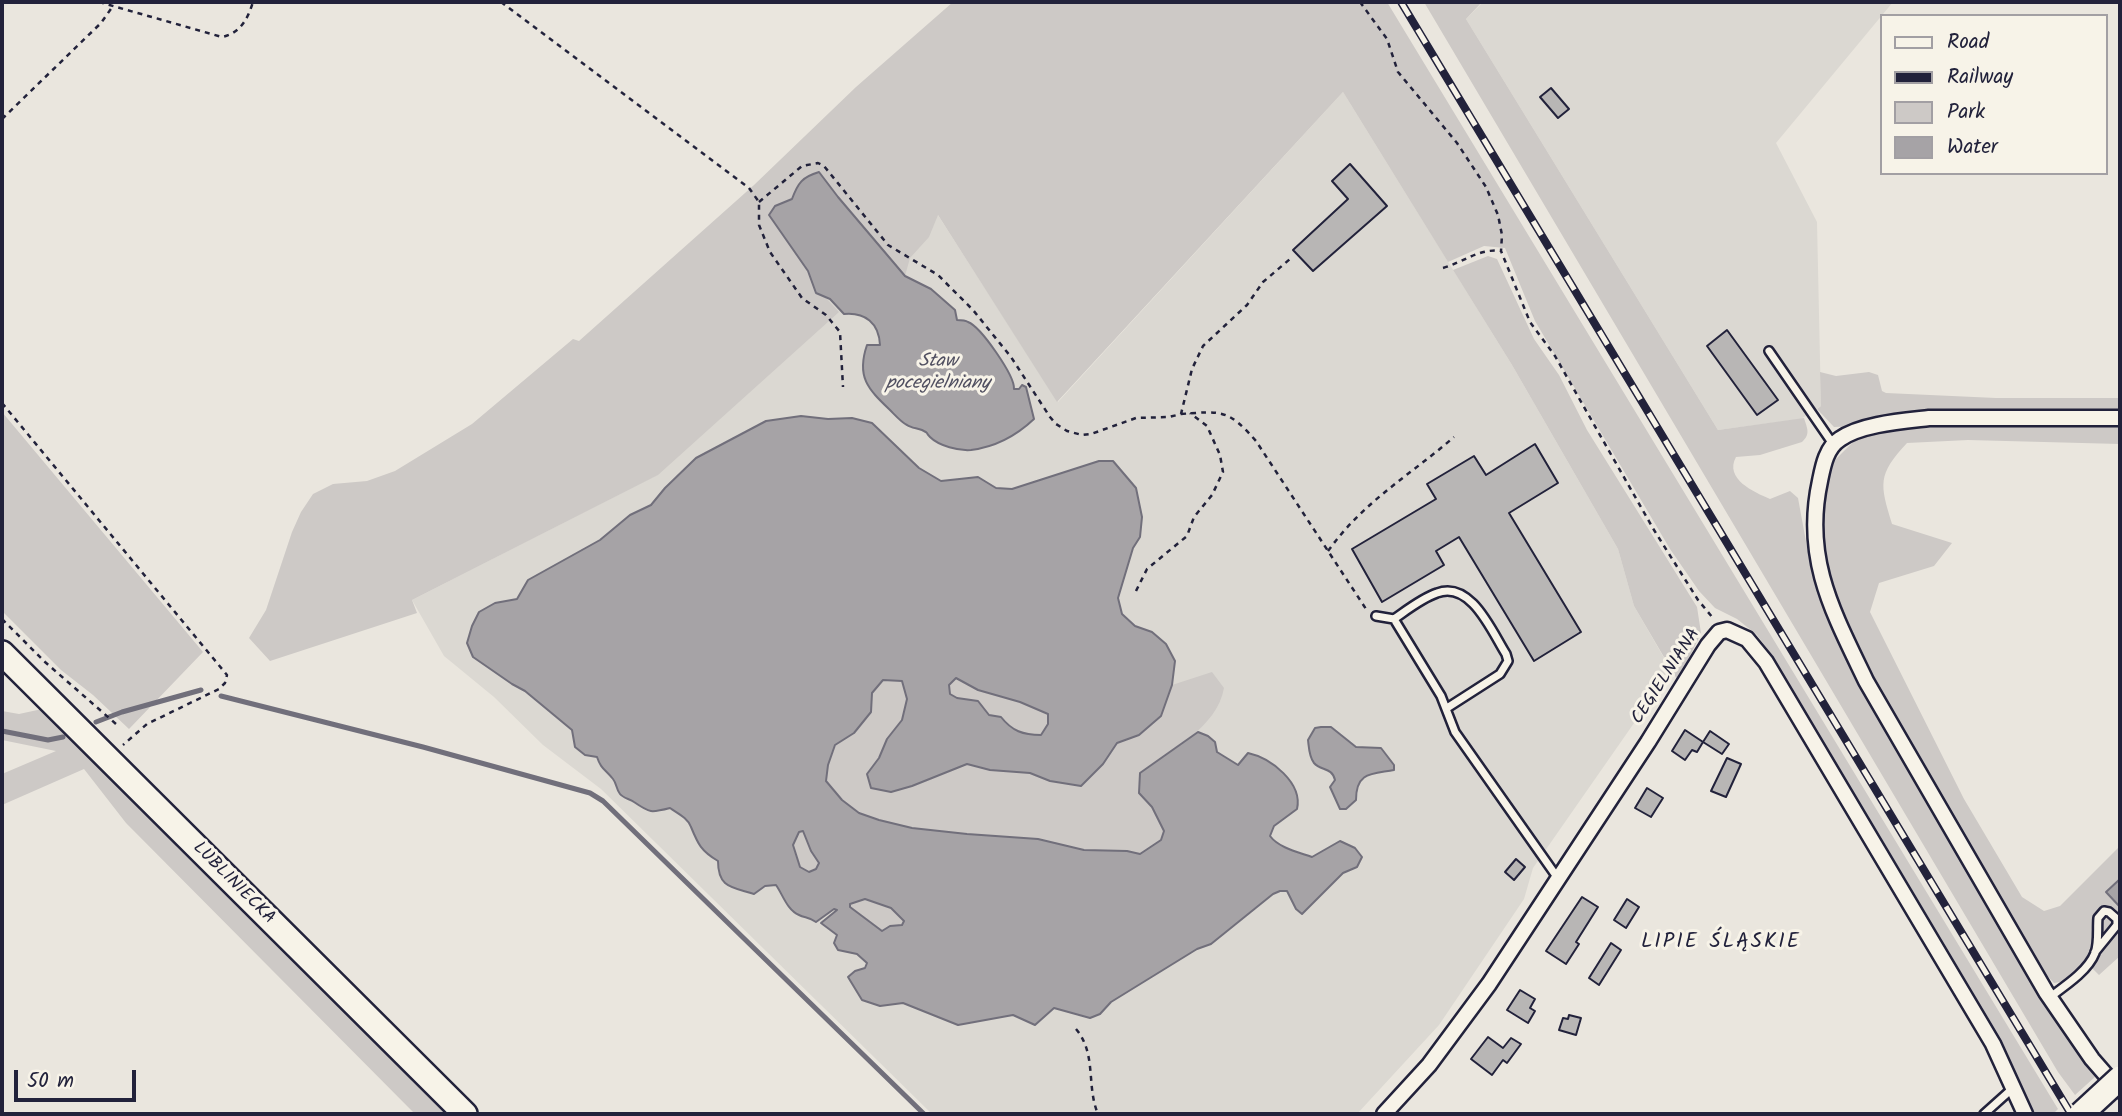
<!DOCTYPE html>
<meta charset="utf-8">
<style>
body{margin:0}
#map{position:relative;width:2122px;height:1116px;overflow:hidden;background:#eae6de;font-family:Kalam,sans-serif}
canvas{display:block}
.frame{position:absolute;inset:0;border:4px solid #22223b;pointer-events:none}
.legend{position:absolute;left:1880px;top:14px;width:228px;height:161px;box-sizing:border-box;background:#f7f3e8;border:2px solid #a29fa3;margin:0;padding:9px 12px;list-style:none;font-size:21px;color:#22223b}
.legend li{display:flex;align-items:center;gap:14px;height:35px}
.legend b{width:35px;border:2px solid #a29fa3}
.scale{position:absolute;left:14px;top:1070px;width:122px;height:32px;box-sizing:border-box;border:4px solid #22223b;border-top:0;padding-left:9px;font-size:21px;line-height:24px;white-space:nowrap;color:#22223b;-webkit-text-stroke:5px #f7f3e8;paint-order:stroke}
</style>
<div id="map">
<canvas width="2122" height="1116"></canvas>
<div class="frame"></div>
<ul class="legend">
<li><b style="height:9px;background:#f7f3e8"></b>Road</li>
<li><b style="height:9px;background:#22223b"></b>Railway</li>
<li><b style="height:19px;background:#cdc9c6"></b>Park</li>
<li><b style="height:19px;background:#a6a3a6"></b>Water</li>
</ul>
<div class="scale">50 m</div>
</div>
<script>
const ctx = document.querySelector('canvas').getContext('2d');
ctx.lineJoin = 'round';
function fillPath(path, color) { ctx.fillStyle = color; ctx.fill(path, 'evenodd'); }
function stroke(path, color, width, dash) { ctx.strokeStyle = color; ctx.lineWidth = width; ctx.lineCap = dash ? 'butt' : 'round'; ctx.setLineDash(dash || []); ctx.stroke(path); }
function write(font, color, halo, rows, align = 'center') {
  ctx.font = font + ' Kalam,sans-serif'; ctx.lineWidth = 6; ctx.setLineDash([]); ctx.textBaseline = 'middle'; ctx.strokeStyle = halo; ctx.fillStyle = color; for (const [text, x, y, turn = 0] of rows) {
    ctx.save(); ctx.translate(x, y); ctx.rotate((+turn || 0) * Math.PI / 180); ctx.textAlign = isNaN(turn) ? turn : align; if (halo) ctx.strokeText(text, 0, 0); ctx.fillText(text, 0, 0); ctx.restore();
  }
}
fillPath(new Path2D(`
 M 1483,2 L 1893,2 L 1776,143 L 1817,222 L 1821,406 L 1801,419 L 1718,430 L 1466,19 Z
 M 1343,92 L 1512,365 L 1618,549 L 1634,606 L 1671,670 L 1533,868 L 1524,899 L 1439,1025 L 1357,1114 L 932,1114 L 601,789 L 543,745 L 494,697 L 444,656 L 412,600 L 657,475 L 743,212 L 862,97 L 1058,402 Z`), '#dbd8d2');
fillPath(new Path2D(`
 M 953,2 L 1387,2 L 2058,1109 L 2053,1114 L 2035,1114 L 2008,1058 L 1974,994 L 1774,658 L 1757,635 L 1737,619 L 1715,608 L 1699,591 L 1670,549 L 1535,321 L 1505,248 L 1484,246 L 1448,262 L 1343,92 L 1057,402 L 938,215 L 929,237 L 910,258 L 905,276 L 838,197 L 820,173 L 799,182 L 792,199 L 775,206 L 769,216 L 808,271 L 815,286 L 839,312 L 658,475 L 412,600 L 417,613 L 270,661 L 249,638 L 266,610 L 292,532 L 301,512 L 313,494 L 333,484 L 367,481 L 395,471 L 472,424 L 573,339 L 579,341 L 754,185 L 856,87 Z
 M 1424,2 L 1482,2 L 1466,19 L 1718,430 L 1804,418 C 1807,428 1811,434 1802,442 L 1760,455 L 1736,457 C 1724,479 1754,492 1770,499 L 1790,491 L 1798,498 L 1809,558 L 1840,642 L 1887,734 L 2044,1004 L 2077,1052 L 2096,1076 L 2075,1095 L 2058,1072 Z
 M 1488,256 L 1497,259 L 1534,339 L 1559,375 L 1587,430 L 1697,607 L 1701,633 L 1678,681 L 1634,606 L 1618,549 L 1512,365 L 1453,270 Z
 M 1820,372 L 1836,376 L 1869,372 L 1878,375 L 1882,391 L 1886,393 L 1996,398 L 2120,398 L 2120,415 L 1834,427 L 1817,409 L 1821,406 Z
 M 2,412 L 203,652 L 129,729 L 93,695 L 61,670 L 2,611 Z
 M 2120,423 L 2120,444 L 1968,440 L 1907,443 C 1877,475 1880,484 1892,524 L 1952,543 L 1934,566 L 1879,583 L 1870,612 L 1964,799 L 2022,897 L 2044,911 L 2060,906 L 2120,846 L 2120,956 L 2099,975 L 2090,966 L 2069,988 L 2066,981 L 2054,983 L 2042,970 L 1865,668 L 1826,570 L 1818,537 L 1821,507 L 1834,461 L 1854,441 L 1869,434 L 1886,428 L 1917,425 Z
 M 1212,672 L 1224,688 C 1217,728 1170,750 1140,773 L 1139,793 L 1152,807 L 1165,831 L 1161,840 L 1140,854 C 1123,849 1105,851 1087,850 C 1070,849 1053,841 1035,839 C 980,833 911,837 861,813 C 846,807 836,793 826,781 L 828,765 L 836,745 L 854,733 L 872,693 L 883,680 L 902,681 L 907,699 L 902,720 L 887,739 L 879,758 L 867,774 L 947,771 L 967,764 L 990,770 L 1030,773 L 1050,781 L 1103,764 L 1117,743 L 1139,735 L 1161,716 L 1172,685 Z
 M 956,677 L 978,690 L 1020,702 L 1049,715 L 1048,724 L 1041,735 C 1023,735 1012,731 1001,717 L 989,715 L 978,701 L 957,698 L 950,694 L 949,685 Z
 M 42,709 L 452,1114 L 415,1114 L 126,823 L 84,769 L 2,805 L 2,774 L 56,751 L 2,740 L 2,711 L 19,714 Z
 M 803,831 L 811,851 L 819,863 L 816,869 L 809,872 L 800,867 L 793,845 L 799,832 Z
 M 865,899 L 891,908 L 904,922 L 902,926 L 890,926 L 882,931 L 850,907 L 850,904 Z`), '#cdc9c6');
const water = new Path2D(`
 M 819,172 L 838,197 L 905,276 L 931,289 L 955,310 L 957,320 C 961,320 965,320 968,322 C 981,327 1015,376 1014,389 L 1019,389 L 1022,385 L 1026,387 L 1034,419 C 1017,435 995,447 971,450 C 959,451 939,446 930,437 C 924,431 930,434 922,430 C 917,428 911,428 907,425 C 901,422 895,415 890,410 C 868,389 856,377 867,345 L 880,345 C 879,323 865,312 844,314 L 830,299 L 816,293 L 808,271 L 769,215 L 775,206 L 792,199 C 798,183 802,177 819,172 Z
 M 801,416 L 828,419 L 852,418 L 872,423 L 919,468 L 941,481 L 978,477 L 996,488 L 1012,489 L 1099,461 L 1113,461 L 1136,488 L 1142,517 L 1140,537 L 1133,548 L 1118,598 L 1122,614 L 1135,626 L 1152,632 L 1166,644 L 1175,661 L 1172,685 L 1161,716 L 1139,735 L 1117,743 L 1103,764 L 1081,786 L 1050,781 L 1030,773 L 990,770 L 967,764 L 912,786 L 891,792 L 871,788 L 867,774 L 879,758 L 887,739 L 902,720 L 907,699 L 902,681 L 883,680 L 872,693 L 871,712 L 854,733 L 835,745 L 828,765 L 826,781 L 842,800 L 859,813 L 879,820 L 912,828 L 967,834 L 1038,839 L 1084,850 L 1127,851 L 1140,854 L 1161,840 L 1164,831 L 1152,807 L 1139,793 L 1140,773 L 1198,732 L 1208,736 L 1215,742 L 1217,752 L 1238,765 L 1248,753 C 1271,758 1303,783 1297,809 L 1274,826 L 1270,836 C 1279,848 1298,852 1312,857 L 1340,841 L 1355,848 L 1362,857 L 1357,867 L 1343,873 L 1302,914 L 1296,909 L 1287,891 L 1280,891 L 1273,894 L 1211,944 L 1197,949 L 1111,1002 L 1100,1014 L 1090,1018 L 1054,1008 L 1035,1025 L 1013,1015 L 958,1025 L 903,1003 L 880,1006 L 862,1000 L 848,977 L 855,971 L 865,968 L 867,963 L 857,954 L 838,950 L 834,943 L 837,935 L 821,923 L 837,910 L 834,909 L 816,922 C 809,917 805,918 799,915 C 787,910 783,895 776,885 L 765,886 L 754,894 C 732,887 718,888 718,861 C 701,851 698,844 691,827 C 688,818 677,813 670,808 C 651,813 650,813 634,802 C 630,799 623,798 620,794 C 616,789 617,784 613,779 C 605,769 601,769 597,757 L 585,755 L 575,747 L 572,730 L 525,691 L 512,684 L 473,657 L 467,643 L 472,626 L 479,612 L 495,603 L 517,599 L 528,580 L 600,540 L 630,515 L 651,505 L 665,488 L 696,458 L 766,421 ZM 956,678 L 978,690 L 1020,702 L 1048,714 L 1048,724 L 1041,735 C 1023,735 1012,731 1001,717 L 989,715 L 978,701 L 957,698 L 950,694 L 949,685 ZM 803,831 L 811,851 L 819,863 L 816,869 L 809,872 L 800,867 L 793,845 L 799,832 ZM 865,899 L 891,908 L 904,921 L 902,925 L 890,926 L 882,931 L 850,907 L 850,904 Z
 M 1321,727 L 1331,727 L 1356,747 L 1381,748 L 1394,765 L 1394,770 C 1373,774 1356,771 1356,800 L 1346,809 L 1340,809 L 1330,787 L 1335,780 C 1332,767 1321,771 1314,763 C 1309,757 1309,748 1308,740 L 1315,728 Z
 M 2120,879 L 2120,907 L 2106,892 Z`);
fillPath(water, '#a6a3a6');
stroke(water, '#716f7b', 2);
stroke(new Path2D(`
 M 221,696 L 423,747 L 590,793 L 603,801 L 924,1114
 M 96,722 L 122,712 L 201,690
 M 2,731 L 48,740 L 63,737`), '#716f7b', 5);
const building = new Path2D(`
 M 1551,88 L 1569,109 L 1558,118 L 1540,97 Z
 M 1350,164 L 1387,206 L 1313,271 L 1293,250 L 1348,199 L 1332,181 Z
 M 1727,330 L 1778,400 L 1757,415 L 1707,346 Z
 M 1535,444 L 1558,483 L 1509,513 L 1581,632 L 1534,661 L 1459,537 L 1436,551 L 1444,565 L 1382,602 L 1352,549 L 1436,499 L 1427,484 L 1474,456 L 1486,475 Z
 M 1685,730 L 1703,742 L 1697,752 L 1692,750 L 1685,760 L 1672,751 Z
 M 1710,731 L 1729,744 L 1722,754 L 1703,742 Z
 M 1727,758 L 1741,764 L 1726,797 L 1711,791 Z
 M 1647,788 L 1663,798 L 1651,817 L 1635,808 Z
 M 1516,859 L 1525,867 L 1514,880 L 1505,872 Z
 M 1582,897 L 1598,907 L 1576,942 L 1579,944 L 1566,964 L 1546,951 Z
 M 1627,899 L 1639,907 L 1626,928 L 1614,920 Z
 M 1611,943 L 1621,950 L 1599,985 L 1589,978 Z
 M 1520,990 L 1535,999 L 1530,1008 L 1535,1011 L 1528,1023 L 1507,1010 Z
 M 1569,1015 L 1581,1018 L 1576,1035 L 1559,1030 L 1563,1018 L 1568,1019 Z
 M 1488,1037 L 1503,1048 L 1511,1038 L 1521,1044 L 1507,1063 L 1503,1060 L 1492,1075 L 1471,1059 Z`);
fillPath(building, '#b8b6b5');
stroke(building, '#22223b', 2);
const service = new Path2D(`
 M 1769,351 L 1833,444
 M 1376,616 L 1394,619 L 1441,696 L 1455,732 L 1557,877
 M 1394,619 C 1407,610 1422,598 1437,593 C 1471,580 1492,632 1506,654 L 1508,661 L 1500,674 L 1447,708
 M 2050,997 C 2065,986 2088,971 2095,953 C 2099,943 2097,928 2098,918 L 2104,911 L 2109,912 L 2117,919 L 2117,925 L 2095,952
 M 1984,1114 L 2013,1088`);
const minor = new Path2D(`
 M 2119,1090 L 2092,1059 L 2046,992 L 1866,681 C 1833,612 1803,559 1820,481 C 1823,466 1826,448 1840,439 C 1861,424 1903,421 1929,418 L 2120,418
 M 1384,1114 L 1429,1065 L 1489,984 L 1648,742 L 1708,645 L 1719,632 L 1727,630 L 1747,639 L 1766,662 L 1993,1044 L 2025,1114`);
const primary = new Path2D(`
 M 2,653 L 465,1114`);
stroke(service, '#22223b', 12);
stroke(minor, '#22223b', 19);
stroke(primary, '#22223b', 28);
stroke(new Path2D(`
 M 99,2 L 222,37 C 241,33 248,18 253,2
 M 501,2 L 749,188 L 759,202 L 759,225 L 770,252 L 802,298 L 826,315 L 840,332 L 843,387
 M 1360,2 L 1387,39 L 1398,72 L 1457,143 L 1486,187 L 1498,215 L 1502,235 L 1501,251 L 1530,322 L 1555,356 L 1654,530 L 1698,600 L 1713,618
 M 2,119 L 101,23 L 113,6
 M 759,202 L 802,166 L 818,163 L 824,166 L 888,245 L 938,275 L 973,310 L 1011,357 L 1050,417 L 1056,424 L 1067,431 L 1082,435 L 1091,434 L 1136,418 L 1169,417 L 1181,414 L 1192,369 L 1203,346 L 1247,305 L 1263,282 L 1290,259
 M 1443,268 C 1464,262 1479,248 1501,251
 M 2,403 L 227,675 L 225,683 L 219,689 L 147,724 L 123,745
 M 1181,414 C 1222,411 1228,409 1256,441 L 1366,609
 M 1328,551 C 1364,501 1409,476 1454,437
 M 1136,591 L 1147,569 L 1187,536 L 1194,517 L 1212,495 L 1223,472 L 1220,455 L 1207,426 L 1190,413
 M 2,619 L 45,662 L 116,724
 M 1076,1029 C 1097,1054 1086,1086 1098,1114`), '#22223b', 2.5, [5, 5]);
stroke(service, '#f7f3e8', 7);
stroke(minor, '#f7f3e8', 14);
stroke(primary, '#f7f3e8', 23);
const rail = new Path2D(`
 M 1401,2 L 2071,1114`);
stroke(rail, '#22223b', 8);
stroke(rail, '#f7f3e8', 5, [16]);
const trunkBridge = new Path2D(`
 M 2081,1114 L 2120,1078`);
stroke(trunkBridge, '#22223b', 28, []);
stroke(trunkBridge, '#f7f3e8', 23);
write('18px', '#22223b', '#f7f3e8', [
 ["CEGIELNIANA",1667,677,-57],
 ["LUBLINIECKA",233,884,45]
]);
write('italic 19px', '#504f60', '#f7f3e8', [
 ["Staw",938,363],
 ["pocegielniany",938,385]
]);
ctx.letterSpacing = '2px';
write('21px', '#22223b', '#f7f3e8', [
 ["LIPIE ŚLĄSKIE",1721,943]
]);
ctx.letterSpacing = '0px';
</script>
